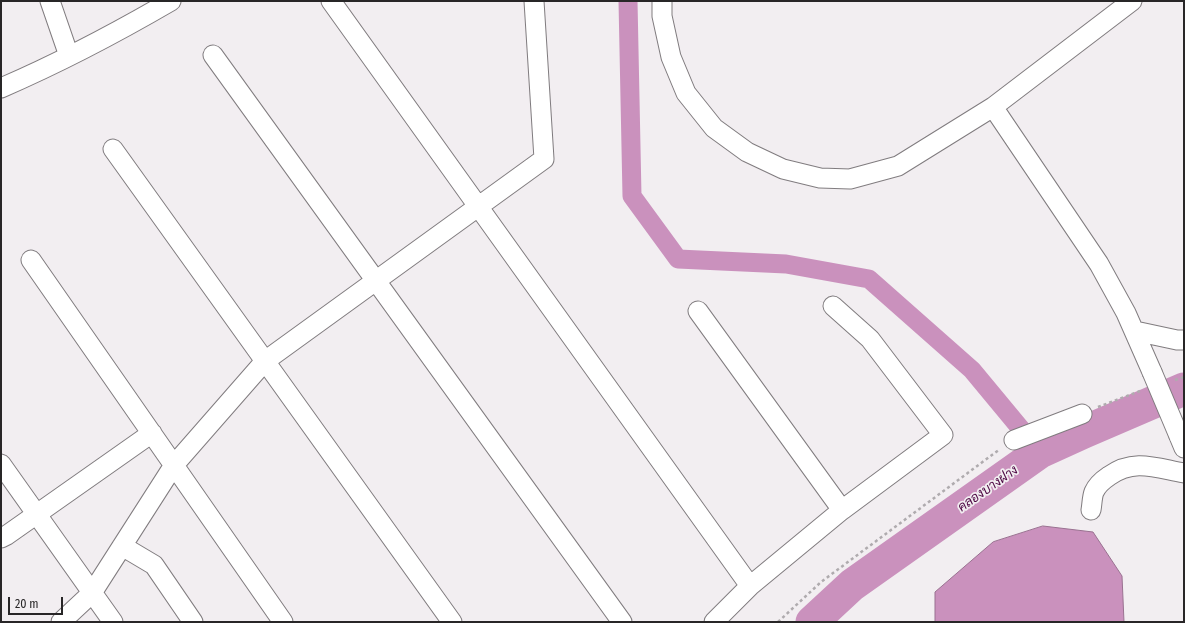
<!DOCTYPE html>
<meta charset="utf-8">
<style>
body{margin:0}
#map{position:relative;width:1185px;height:623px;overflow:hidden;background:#f2eef1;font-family:"Fira Sans Condensed",sans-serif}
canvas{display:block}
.frame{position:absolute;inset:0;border:2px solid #282627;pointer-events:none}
.scale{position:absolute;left:8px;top:597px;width:55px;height:18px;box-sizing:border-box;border:2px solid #282627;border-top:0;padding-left:5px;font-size:12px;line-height:14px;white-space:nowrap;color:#282627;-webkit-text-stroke:3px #f2eef1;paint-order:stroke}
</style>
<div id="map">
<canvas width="1185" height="623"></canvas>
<div class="frame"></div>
<div class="scale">20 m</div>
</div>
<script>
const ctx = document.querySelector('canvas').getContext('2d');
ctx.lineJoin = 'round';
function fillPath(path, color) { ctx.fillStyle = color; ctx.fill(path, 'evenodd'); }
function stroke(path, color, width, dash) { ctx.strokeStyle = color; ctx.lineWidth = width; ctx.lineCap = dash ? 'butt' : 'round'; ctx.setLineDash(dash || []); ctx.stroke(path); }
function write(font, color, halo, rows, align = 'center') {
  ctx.font = font + ' "Fira Sans Condensed",Sarabun,sans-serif'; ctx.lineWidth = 3.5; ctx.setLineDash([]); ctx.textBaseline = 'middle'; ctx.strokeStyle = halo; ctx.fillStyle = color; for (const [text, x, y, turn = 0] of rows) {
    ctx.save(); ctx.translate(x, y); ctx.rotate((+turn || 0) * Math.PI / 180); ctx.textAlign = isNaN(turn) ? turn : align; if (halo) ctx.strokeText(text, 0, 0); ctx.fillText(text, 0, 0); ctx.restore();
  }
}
const water = new Path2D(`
 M 1043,526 L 1093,532 L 1122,576 L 1124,622 L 935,622 L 935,592 L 993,542 Z`);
fillPath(water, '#ca91bd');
stroke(water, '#997190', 1);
stroke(new Path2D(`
 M 628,1 L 632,196 L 678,259 L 786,264 L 869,279 L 972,370 L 1040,452`), '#ca91bd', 19);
stroke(new Path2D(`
 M 812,622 L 852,585 L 1040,452 L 1084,432 L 1184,389`), '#ca91bd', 33);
const minor = new Path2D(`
 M 50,1 L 69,56
 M 331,1 L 750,586
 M 662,1 L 662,16 L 671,57 L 686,93 L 714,128 L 747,152 L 783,169 L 820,178 L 850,179 L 898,166 L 993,107 L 1132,1
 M 213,55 L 622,622
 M 1,88 C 59,63 116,33 171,1
 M 993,107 L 1099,264 L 1126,313 L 1152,372
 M 113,149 L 452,622
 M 31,260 L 283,622
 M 698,311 L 842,510
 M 1135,331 L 1177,340 L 1184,340
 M 1179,436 L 1184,448
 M 1014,440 L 1082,414
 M 1,464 L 113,622
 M 1091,510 C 1092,505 1092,497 1094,492 C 1097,485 1103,480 1109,476 C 1134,458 1156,468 1184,473
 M 1,538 L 7,535 L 152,433
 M 122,546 L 154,565 L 193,622
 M 61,622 L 92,593 L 174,465 L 265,361 L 544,159 L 534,1
 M 714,622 L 750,586 L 842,510 L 943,435 L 870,339 L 833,306`);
stroke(minor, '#807c7f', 21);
stroke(new Path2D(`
 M 1175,380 L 1184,377
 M 1098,407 L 1140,391
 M 778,622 L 821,582 L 1000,449`), '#afabae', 2.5, [3, 3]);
stroke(minor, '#fff', 19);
const minorBridge = new Path2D(`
 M 1152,372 L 1179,436`);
stroke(minorBridge, '#807c7f', 21, []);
stroke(minorBridge, '#fff', 19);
write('italic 13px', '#4c0642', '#f2eef1', [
 ["คลองบางฝาง",988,489,-35]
]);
</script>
